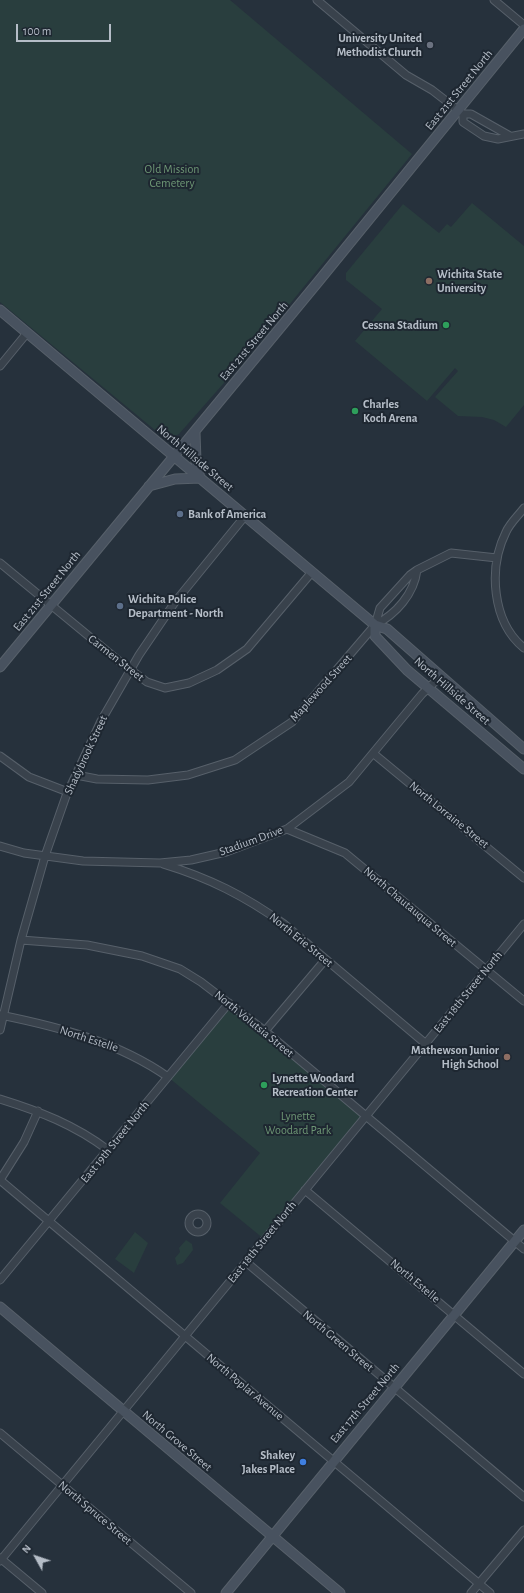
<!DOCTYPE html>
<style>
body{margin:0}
#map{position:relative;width:524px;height:1593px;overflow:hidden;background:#26313c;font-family:"Alegreya Sans",sans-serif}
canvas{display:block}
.north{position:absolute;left:16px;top:1537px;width:40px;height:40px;-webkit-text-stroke:3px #1e2731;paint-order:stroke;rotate:310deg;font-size:11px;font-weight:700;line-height:16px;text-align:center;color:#b5bdc7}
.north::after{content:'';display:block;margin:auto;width:14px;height:18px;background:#b5bdc7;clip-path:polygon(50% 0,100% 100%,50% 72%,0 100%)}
.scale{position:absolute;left:16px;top:24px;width:95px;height:18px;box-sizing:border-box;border:2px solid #b5bdc7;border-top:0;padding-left:5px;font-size:12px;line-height:14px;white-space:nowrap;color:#b5bdc7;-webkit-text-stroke:3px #1e2731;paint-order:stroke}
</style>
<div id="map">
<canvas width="524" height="1593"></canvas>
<div class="north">N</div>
<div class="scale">100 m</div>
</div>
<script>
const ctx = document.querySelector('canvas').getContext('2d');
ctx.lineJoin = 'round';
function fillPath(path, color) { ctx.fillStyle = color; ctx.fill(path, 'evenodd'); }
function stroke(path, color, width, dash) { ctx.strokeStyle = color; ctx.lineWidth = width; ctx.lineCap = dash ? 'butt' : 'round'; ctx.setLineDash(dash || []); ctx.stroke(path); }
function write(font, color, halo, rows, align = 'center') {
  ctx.font = font + ' "Alegreya Sans",sans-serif'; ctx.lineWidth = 4; ctx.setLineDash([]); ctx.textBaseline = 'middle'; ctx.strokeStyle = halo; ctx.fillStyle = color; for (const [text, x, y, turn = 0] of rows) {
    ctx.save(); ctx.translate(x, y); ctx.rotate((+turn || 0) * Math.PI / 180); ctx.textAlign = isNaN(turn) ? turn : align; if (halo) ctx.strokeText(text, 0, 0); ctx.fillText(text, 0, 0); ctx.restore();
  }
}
fillPath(new Path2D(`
 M 0,0 L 230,0 L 412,154 L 245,359 L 179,434 L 173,437 L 161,435 L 0,302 Z
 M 472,203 L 524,246 L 524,405 L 506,427 L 494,420 L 482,417 L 458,416 L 435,397 L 458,371 L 455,368 L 427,401 L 355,341 L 382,309 L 346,280 L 346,273 L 403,204 L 439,233 L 447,224 L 451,227 Z
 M 229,1003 L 366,1116 L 264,1239 L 220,1203 L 260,1153 L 168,1077 Z
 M 135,1232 L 148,1243 L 134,1273 L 115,1259 Z
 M 186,1240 L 192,1244 L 193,1250 L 183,1263 L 177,1265 L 175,1258 L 180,1252 L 179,1248 Z`), '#293e3e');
const street = new Path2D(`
 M 317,0 L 406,75 L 432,90 L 463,114 L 471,114 L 510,136
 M 494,0 L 524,25
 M 463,114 L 463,122 L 484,136 L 498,139 L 524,134
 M 0,366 L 27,333
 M 524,508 C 518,516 510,523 506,532 C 488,568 492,622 524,648
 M 0,563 L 119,661 L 147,682 L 165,688 L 189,683 L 217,670 L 247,649 L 312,572
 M 417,570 L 451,553 L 497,558
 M 374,754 L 524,878
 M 0,756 L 29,777 L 68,792
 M 76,775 L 97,779 L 148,780 L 188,775 L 235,760 L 292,722 L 375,625 L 380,608 L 410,575 L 417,570 C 414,594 396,614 375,625
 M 287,829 L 345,853 L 524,1001
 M 0,846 L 24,853 L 83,861 L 160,863 L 191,860 L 226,852 L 287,829 L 349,782 L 422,694 L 441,676
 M 163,864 C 209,878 245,896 284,924 L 426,1044
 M 21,940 L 87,945 L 142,956 L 180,969 L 201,982 L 265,1031 L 524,1249
 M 0,1015 C 59,1027 118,1042 168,1077
 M 0,1030 L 21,940 L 45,856 L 66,796 L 101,721 L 139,655 L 175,602 L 245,516
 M 265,1031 L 325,960
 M 0,1099 C 39,1111 75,1125 108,1150
 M 0,1180 L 490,1593
 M 0,1180 L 24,1142 L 38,1111
 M 305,1190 L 524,1374
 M189 1223a9 9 0 1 1 18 0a9 9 0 1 1-18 0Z
 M 246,1262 L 524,1497
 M 0,1280 L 229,1003
 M 0,1433 L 191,1593
 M 0,1558 L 42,1593
 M 0,1561 L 524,924
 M 471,1593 L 524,1530`);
const secondary = new Path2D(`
 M 0,310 L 375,625 L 387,629 L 524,749
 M 149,486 L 175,479 L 200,478 L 196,462 L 195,432
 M 375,625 L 375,636 L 407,670 L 524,769
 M 0,667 L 318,282 L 524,29
 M 0,1307 L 340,1593
 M 226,1593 L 524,1230`);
stroke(street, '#57606a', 9);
stroke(secondary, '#57606a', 11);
stroke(street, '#39424c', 7);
stroke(secondary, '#48525f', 9);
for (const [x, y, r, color] of [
 [430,45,4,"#6b7280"],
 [429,281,4,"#8d6e63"],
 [446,325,4,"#2e9e5b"],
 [355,411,4,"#2e9e5b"],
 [180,514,4,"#5c6f8a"],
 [120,606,4,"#5c6f8a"],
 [507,1057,4,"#8d6e63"],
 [264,1085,4,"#2e9e5b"],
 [303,1462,4,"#3f7fe0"]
]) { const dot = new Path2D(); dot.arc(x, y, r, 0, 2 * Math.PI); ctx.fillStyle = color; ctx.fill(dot); stroke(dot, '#1e2731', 1.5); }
write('bold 12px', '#b5bdc7', '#1e2731', [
 ["University United",422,38,"right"],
 ["Methodist Church",422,52,"right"],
 ["Wichita State",437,274],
 ["University",437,288],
 ["Cessna Stadium",438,325,"right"],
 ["Charles",363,404],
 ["Koch Arena",363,418],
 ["Bank of America",188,514],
 ["Wichita Police",128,599],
 ["Department - North",128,613],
 ["Mathewson Junior",499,1050,"right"],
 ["High School",499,1064,"right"],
 ["Lynette Woodard",272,1078],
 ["Recreation Center",272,1092],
 ["Shakey",295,1455,"right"],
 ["Jakes Place",295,1469,"right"]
], 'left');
write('12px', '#b5bdc7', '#1e2731', [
 ["East 21st Street North",459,90,-51],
 ["East 21st Street North",254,341,-50],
 ["North Hillside Street",195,458,40],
 ["East 21st Street North",47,591,-51],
 ["Carmen Street",116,658,38],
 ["Maplewood Street",321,688,-48],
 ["North Hillside Street",452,691,41],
 ["Shadybrook Street",86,755,-65],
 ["North Lorraine Street",449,815,39],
 ["Stadium Drive",251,841,-20],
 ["North Chautauqua Street",410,907,40],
 ["North Erie Street",301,940,39],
 ["East 18th Street North",468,992,-51],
 ["North Volutsia Street",254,1024,39],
 ["North Estelle",89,1039,18],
 ["East 19th Street North",115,1142,-51],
 ["East 18th Street North",262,1242,-51],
 ["North Estelle",415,1281,40],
 ["North Green Street",338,1341,40],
 ["North Poplar Avenue",245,1387,40],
 ["East 17th Street North",365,1403,-50],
 ["North Grove Street",177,1441,40],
 ["North Spruce Street",95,1513,40]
]);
write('12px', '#6e9775', '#1e2731', [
 ["Old Mission",172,169],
 ["Cemetery",172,183],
 ["Lynette",298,1116],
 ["Woodard Park",298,1130]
]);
</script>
